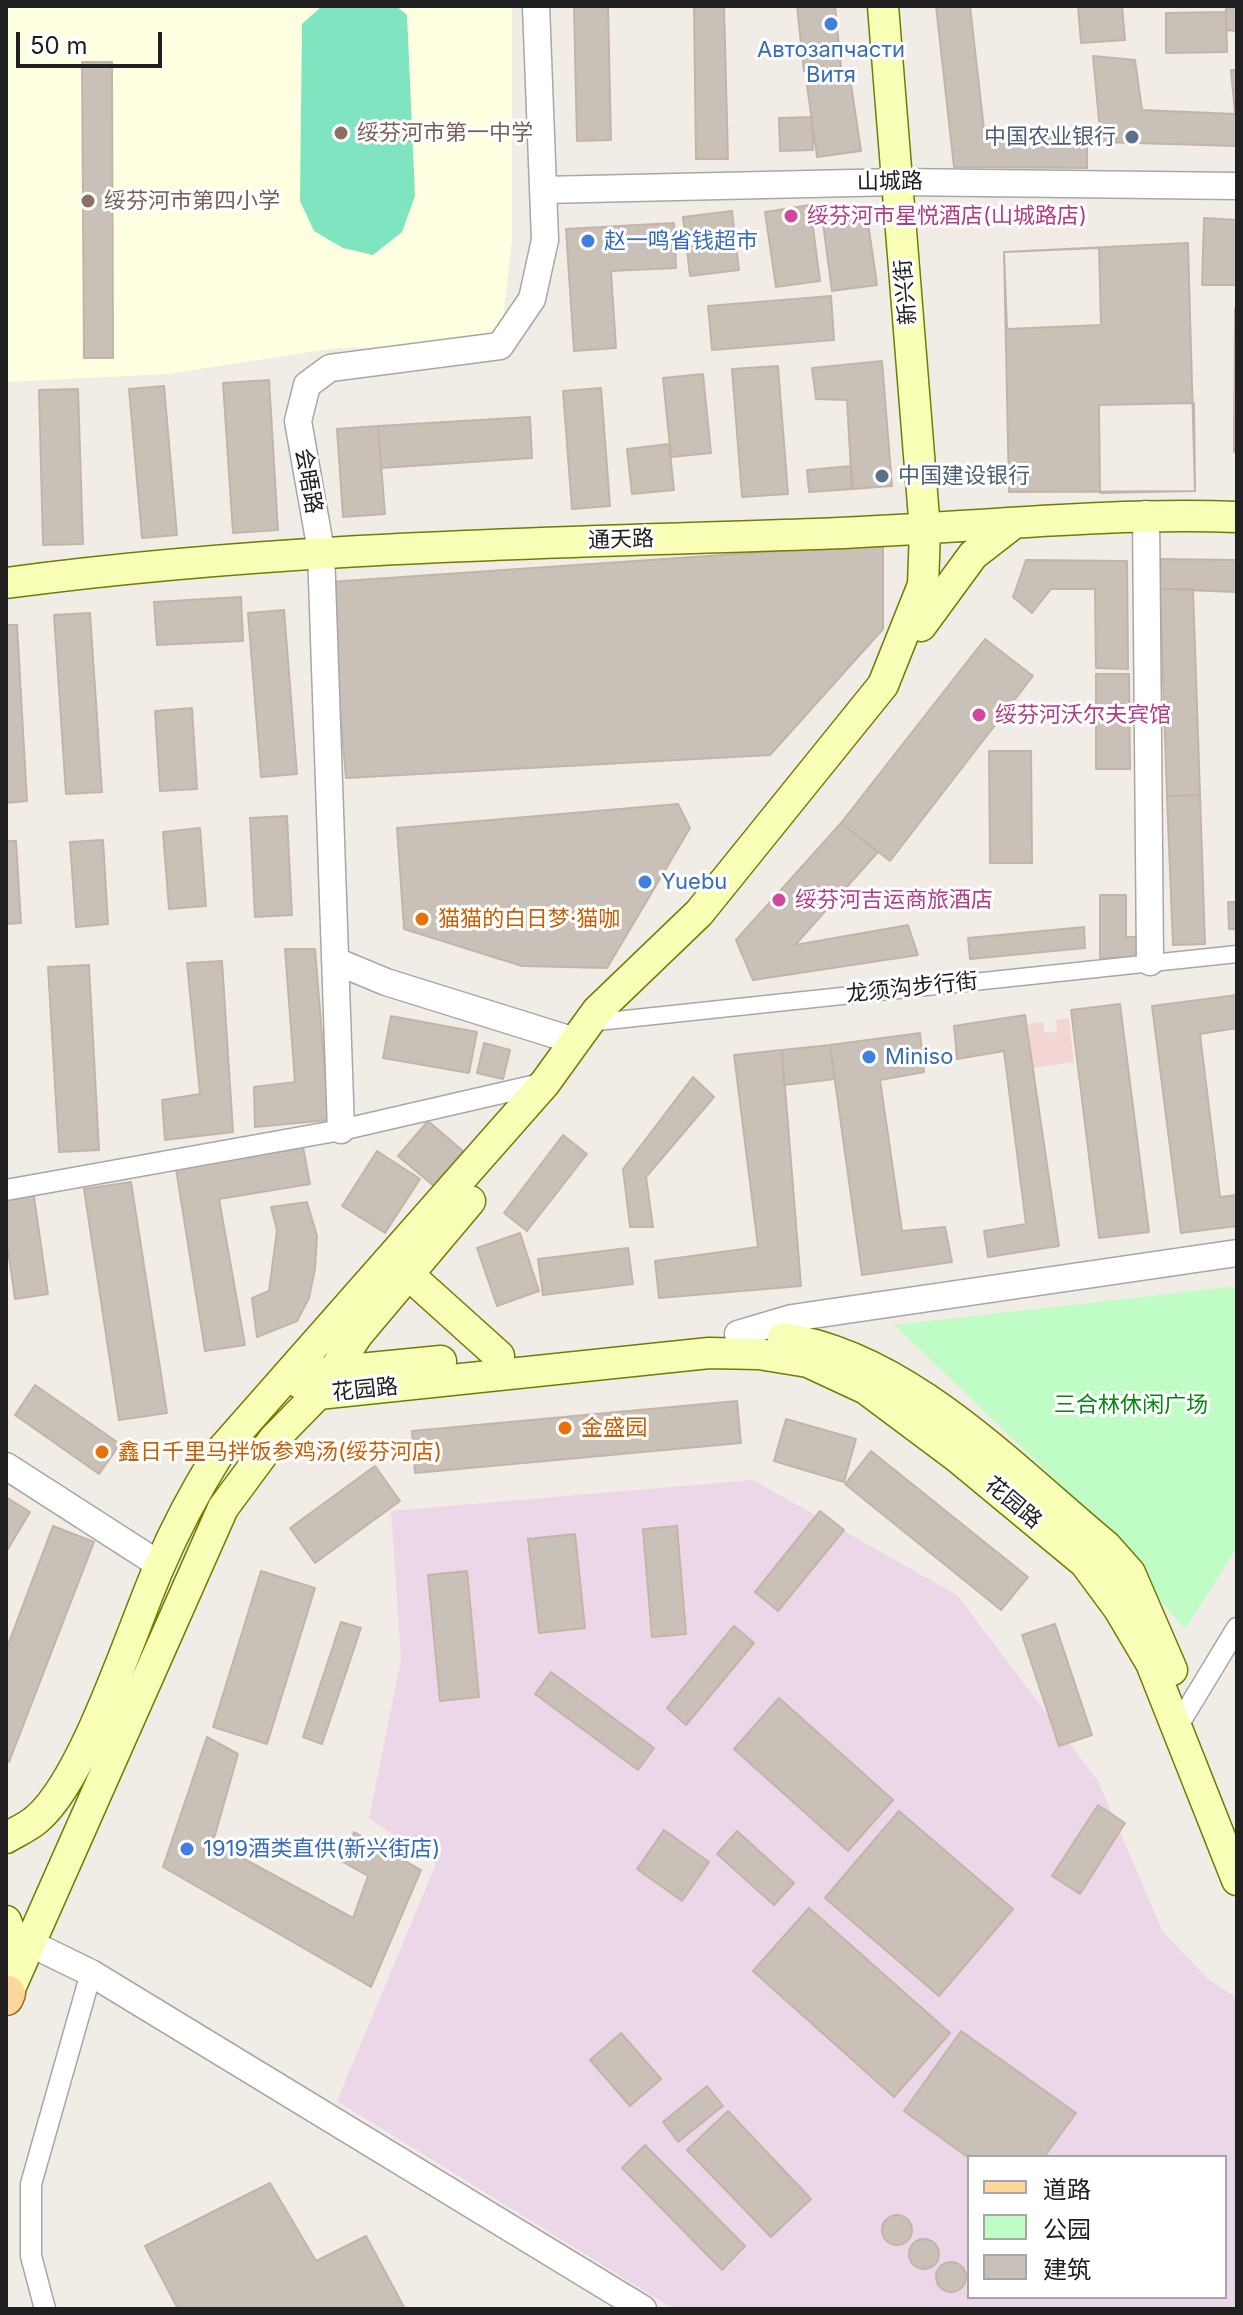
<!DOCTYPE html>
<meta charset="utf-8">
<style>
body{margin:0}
#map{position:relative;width:1243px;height:2315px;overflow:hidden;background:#f1ede6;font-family:Inter,"Noto Sans SC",sans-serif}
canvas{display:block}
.frame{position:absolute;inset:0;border:8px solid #202020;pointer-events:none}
.legend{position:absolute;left:967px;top:2155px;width:260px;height:144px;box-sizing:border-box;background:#fff;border:2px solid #a6a6a6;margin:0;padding:10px 14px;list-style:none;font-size:24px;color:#202020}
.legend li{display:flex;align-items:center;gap:16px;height:40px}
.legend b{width:40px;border:2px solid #a6a6a6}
.scale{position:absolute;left:16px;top:32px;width:146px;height:36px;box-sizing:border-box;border:4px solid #202020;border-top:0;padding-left:10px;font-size:24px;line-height:28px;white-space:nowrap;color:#202020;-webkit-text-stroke:6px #fff;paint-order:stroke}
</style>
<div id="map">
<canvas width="1243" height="2315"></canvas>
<div class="frame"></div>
<ul class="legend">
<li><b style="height:10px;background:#ffd79d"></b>道路</li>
<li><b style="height:22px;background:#c0fdc6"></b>公园</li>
<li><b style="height:22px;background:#c9c0b8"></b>建筑</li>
</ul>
<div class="scale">50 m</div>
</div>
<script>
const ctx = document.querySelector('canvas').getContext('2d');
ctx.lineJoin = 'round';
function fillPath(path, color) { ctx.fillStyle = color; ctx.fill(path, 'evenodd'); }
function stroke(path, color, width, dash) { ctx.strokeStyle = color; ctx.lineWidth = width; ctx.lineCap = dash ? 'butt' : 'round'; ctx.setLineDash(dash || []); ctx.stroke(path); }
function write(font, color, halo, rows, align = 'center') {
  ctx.font = font + ' Inter,"Noto Sans SC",sans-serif'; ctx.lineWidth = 6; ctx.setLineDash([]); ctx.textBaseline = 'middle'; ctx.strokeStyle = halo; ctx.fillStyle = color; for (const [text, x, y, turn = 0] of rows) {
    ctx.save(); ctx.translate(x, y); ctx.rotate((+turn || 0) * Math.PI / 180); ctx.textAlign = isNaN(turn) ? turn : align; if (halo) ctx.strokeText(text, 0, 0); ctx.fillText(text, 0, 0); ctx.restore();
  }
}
fillPath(new Path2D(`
 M 1069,1018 L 1074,1062 L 1033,1068 L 1028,1024 L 1043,1022 L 1045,1033 L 1057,1031 L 1056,1020 Z`), '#f3d6d4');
fillPath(new Path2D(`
 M 753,1480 L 957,1595 L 1098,1781 L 1163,1932 L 1208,1979 L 1237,1998 L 1237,2309 L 674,2309 L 337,2101 L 436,1864 L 369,1818 L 401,1660 L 391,1511 ZM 969,2157 L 1225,2157 L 1225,2297 L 969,2297 Z`), '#ebd7e7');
fillPath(new Path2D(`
 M 6,6 L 512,6 L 512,240 L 500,346 L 337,348 L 167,374 L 6,382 Z`), '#feffe1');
fillPath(new Path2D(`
 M 1237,1286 L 1237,1548 L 1185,1629 L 1055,1479 L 894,1325 Z`), '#c0fdc6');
fillPath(new Path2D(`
 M 322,6 L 396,6 L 407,15 L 415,196 L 402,232 L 373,255 L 343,248 L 314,231 L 300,201 L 302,24 Z`), '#7ee5c0');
const building = new Path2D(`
 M 574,6 L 608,6 L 611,140 L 577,141 Z
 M 694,6 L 724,6 L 728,159 L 696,159 Z
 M 797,6 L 835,6 L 841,67 L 804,71 Z
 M 936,6 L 970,6 L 985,138 L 1087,137 L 1087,168 L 954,167 Z
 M 1078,6 L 1122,6 L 1125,40 L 1081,43 Z
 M 1226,6 L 1237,6 L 1237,31 L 1226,30 Z
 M 1226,12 L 1227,52 L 1166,53 L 1166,13 Z
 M 1093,56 L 1135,60 L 1142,110 L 1235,114 L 1231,70 L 1237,70 L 1237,146 L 1101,142 Z
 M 82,62 L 112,62 L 113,358 L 84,358 Z
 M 849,71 L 861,151 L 817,157 L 806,78 Z
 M 812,117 L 813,150 L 780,151 L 779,118 Z
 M 810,205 L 820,281 L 776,287 L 765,212 Z
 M 866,209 L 877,285 L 832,291 L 822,216 Z
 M 732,211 L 739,270 L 690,276 L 683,217 Z
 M 1204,218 L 1237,220 L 1237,285 L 1202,285 Z
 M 674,223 L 676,268 L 611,271 L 616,348 L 574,351 L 566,229 Z
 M 1188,243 L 1195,491 L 1009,492 L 1004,252 Z
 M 1099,248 L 1101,325 L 1007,329 L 1004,252 Z
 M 831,296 L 834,340 L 712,350 L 708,306 Z
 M 1235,308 L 1237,308 L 1237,452 L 1234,452 Z
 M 882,361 L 892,486 L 852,489 L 847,400 L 816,399 L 812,368 Z
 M 778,366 L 788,494 L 742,497 L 732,369 Z
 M 703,374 L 711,453 L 671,457 L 663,378 Z
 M 269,380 L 278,530 L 233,533 L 223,383 Z
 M 164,386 L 177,535 L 142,538 L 129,389 Z
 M 601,388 L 610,506 L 572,509 L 563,391 Z
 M 78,389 L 83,544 L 43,545 L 39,390 Z
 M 1194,403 L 1195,491 L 1100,493 L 1099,405 Z
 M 530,417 L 532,458 L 381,468 L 378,426 Z
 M 378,426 L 385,514 L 343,517 L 337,429 Z
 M 669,444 L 674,490 L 632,494 L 627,449 Z
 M 851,466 L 853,489 L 809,492 L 807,470 Z
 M 883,544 L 883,629 L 770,755 L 346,778 L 329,582 Z
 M 1161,559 L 1237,560 L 1237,592 L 1160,589 Z
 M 1026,560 L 1127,561 L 1128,669 L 1096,668 L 1095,589 L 1051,589 L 1032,613 L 1013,597 Z
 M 1160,589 L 1193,589 L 1200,795 L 1167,796 Z
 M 241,597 L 243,641 L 157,645 L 154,602 Z
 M 284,610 L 297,774 L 261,777 L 248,613 Z
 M 90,613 L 102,792 L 66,794 L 54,615 Z
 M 6,625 L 17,625 L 27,801 L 6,803 Z
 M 985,639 L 1033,676 L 890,861 L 841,823 Z
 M 1096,674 L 1129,674 L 1130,769 L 1096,769 Z
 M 192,708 L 197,789 L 160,791 L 155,711 Z
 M 989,751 L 1031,751 L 1032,863 L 990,863 Z
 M 1200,795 L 1205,944 L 1173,945 L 1167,796 Z
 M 678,804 L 690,828 L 607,968 L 522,966 L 404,929 L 397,828 Z
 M 287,816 L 292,915 L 255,917 L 250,818 Z
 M 841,823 L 878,852 L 795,945 L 908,925 L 918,955 L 753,980 L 736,940 Z
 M 200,828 L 206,906 L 169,909 L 163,832 Z
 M 103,840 L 108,924 L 76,927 L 70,842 Z
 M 6,841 L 16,841 L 21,923 L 6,924 Z
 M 1100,895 L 1126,895 L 1126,937 L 1138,937 L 1138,957 L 1100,958 Z
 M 1228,902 L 1237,902 L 1237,929 L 1229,929 Z
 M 1084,927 L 1085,948 L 970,959 L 968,938 Z
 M 285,949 L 315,949 L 329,1120 L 255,1127 L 254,1087 L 295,1082 Z
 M 222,961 L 233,1132 L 165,1140 L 162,1100 L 200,1094 L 187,963 Z
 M 89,965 L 99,1150 L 59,1152 L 48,967 Z
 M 1237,995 L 1237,1028 L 1200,1034 L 1220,1197 L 1237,1195 L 1237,1226 L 1181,1233 L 1152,1006 Z
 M 1120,1004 L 1149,1232 L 1099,1238 L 1071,1010 Z
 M 1025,1015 L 1059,1246 L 988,1257 L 984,1231 L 1026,1224 L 1004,1051 L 957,1059 L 954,1026 Z
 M 391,1016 L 477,1032 L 469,1073 L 383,1058 Z
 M 920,1033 L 924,1072 L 880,1080 L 902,1231 L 945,1227 L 952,1262 L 862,1275 L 830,1045 Z
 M 484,1043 L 510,1050 L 503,1079 L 477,1073 Z
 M 830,1045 L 835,1079 L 784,1085 L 782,1050 Z
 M 782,1050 L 801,1286 L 659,1298 L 655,1261 L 758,1247 L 734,1055 Z
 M 693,1077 L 714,1097 L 646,1177 L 653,1227 L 630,1227 L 623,1169 Z
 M 428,1121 L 463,1151 L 434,1186 L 398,1156 Z
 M 563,1135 L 587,1154 L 527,1231 L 504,1213 Z
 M 303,1147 L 310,1184 L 219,1199 L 245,1345 L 205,1351 L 176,1169 Z
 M 377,1151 L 420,1179 L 385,1233 L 342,1206 Z
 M 131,1182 L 167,1413 L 119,1420 L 84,1189 Z
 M 33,1190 L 48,1294 L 15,1299 L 6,1236 L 6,1194 Z
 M 307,1202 L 317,1236 L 315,1269 L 309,1298 L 297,1321 L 257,1337 L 252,1298 L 269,1291 L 277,1230 L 271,1207 Z
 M 520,1233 L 539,1291 L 497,1306 L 477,1248 Z
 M 628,1248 L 633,1284 L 543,1295 L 538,1259 Z
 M 35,1385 L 120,1444 L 99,1474 L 15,1415 Z
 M 737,1401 L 741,1443 L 415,1473 L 412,1431 Z
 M 786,1419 L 856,1439 L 844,1482 L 774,1461 Z
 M 871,1451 L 1028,1577 L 1001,1610 L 845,1484 Z
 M 375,1466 L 400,1501 L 315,1563 L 290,1528 Z
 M 6,1497 L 30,1512 L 8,1549 L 6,1548 Z
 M 820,1511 L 844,1530 L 778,1611 L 755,1592 Z
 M 53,1526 L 94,1542 L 9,1762 L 6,1761 L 6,1650 Z
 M 677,1526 L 686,1634 L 652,1637 L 643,1529 Z
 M 575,1534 L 585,1628 L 539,1633 L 528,1539 Z
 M 261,1571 L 315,1588 L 267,1744 L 213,1727 Z
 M 467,1571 L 479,1697 L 440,1701 L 428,1575 Z
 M 341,1622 L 361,1628 L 322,1744 L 303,1737 Z
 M 1055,1624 L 1092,1735 L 1059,1746 L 1022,1635 Z
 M 734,1626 L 754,1643 L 686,1725 L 667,1708 Z
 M 551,1672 L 654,1748 L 638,1770 L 535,1694 Z
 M 779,1698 L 893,1800 L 848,1851 L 734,1749 Z
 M 207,1737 L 238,1754 L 213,1842 L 353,1918 L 368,1876 L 343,1862 L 354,1832 L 421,1870 L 371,1987 L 163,1867 Z
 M 1098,1805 L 1125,1823 L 1080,1894 L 1052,1876 Z
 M 899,1811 L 1013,1909 L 939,1996 L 825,1898 Z
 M 664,1830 L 709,1862 L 682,1901 L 637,1869 Z
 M 737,1831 L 794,1883 L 774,1905 L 717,1854 Z
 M 809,1908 L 950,2033 L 894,2097 L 753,1971 Z
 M 961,2031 L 1076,2113 L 1044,2157 L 969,2158 L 904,2111 Z
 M 621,2033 L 661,2079 L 630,2106 L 590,2060 Z
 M 707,2086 L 723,2106 L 678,2142 L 663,2122 Z
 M 728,2111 L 811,2199 L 771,2237 L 687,2150 Z
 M 645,2145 L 745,2246 L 722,2270 L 622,2168 Z
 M 270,2183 L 316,2261 L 366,2236 L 405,2309 L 178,2309 L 145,2246 Z
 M882 2230a15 15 0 1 1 30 0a15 15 0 1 1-30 0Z
 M909 2254a15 15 0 1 1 30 0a15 15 0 1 1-30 0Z
 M936 2277a15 15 0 1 1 30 0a15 15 0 1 1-30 0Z`);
fillPath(building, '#c9c0b8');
stroke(building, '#c4b4a7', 2);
const pedestrian = new Path2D(`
 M 588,1023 L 1237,954`);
const minor = new Path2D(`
 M 6,1190 L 341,1130 L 545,1083
 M 1177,1727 L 1237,1628
 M 45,2309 L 31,2256 L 31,2184 L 91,1973`);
const tertiary = new Path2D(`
 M 543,190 L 897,182 L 1237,186
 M 1146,514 L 1150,962
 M 338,962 L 386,982 L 575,1041
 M 341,1130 L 321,551 L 298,421 L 307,385 L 330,368 L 500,346 L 532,299 L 545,240 L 536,6
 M 738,1334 L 792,1318 L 1237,1253
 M 6,1466 L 160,1565
 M 13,1935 L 91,1973 L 643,2309`);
const secondary = new Path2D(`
 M 6,583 C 275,547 545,543 816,534 C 957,529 1097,512 1237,517
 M 921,626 L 973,555 L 1013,524
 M 409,1275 L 499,1356
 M 783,1338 C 907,1356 1012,1468 1106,1546 L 1130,1573 L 1172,1670
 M 288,1376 L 318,1394 L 709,1353 L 759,1354 L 808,1362 L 866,1389 L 957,1457 L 1085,1563 L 1119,1609 L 1151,1663 L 1237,1880
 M 288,1376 L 441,1361
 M 6,1838 C 16,1832 28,1827 37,1819 C 85,1778 132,1629 159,1567 C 176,1527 196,1490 219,1453 L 545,1083 L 597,1011 L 699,913 L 883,685 L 923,585 L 925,530 L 883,6
 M 6,1921 L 16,1949 L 15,1972
 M 8,1993 L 223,1508 L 274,1439 L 318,1394 L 358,1334 L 470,1201`);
const primary = new Path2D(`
 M 6,1998 L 8,1993`);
stroke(pedestrian, '#a7a7a7', 19);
stroke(minor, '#a7a7a7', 23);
stroke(tertiary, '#a7a7a7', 29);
stroke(secondary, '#6d7e00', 33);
stroke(primary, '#9c6b00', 37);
stroke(pedestrian, '#fff', 16);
stroke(minor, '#fff', 20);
stroke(tertiary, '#fff', 26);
stroke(secondary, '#f9feb7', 30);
stroke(primary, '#ffd79d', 34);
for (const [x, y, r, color] of [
 [831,24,8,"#3f7fe0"],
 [341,133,8,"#8d6e63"],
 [1132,137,8,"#5c6f8a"],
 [88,201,8,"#8d6e63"],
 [791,216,8,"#d1479c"],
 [588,241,8,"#3f7fe0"],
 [882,476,8,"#5c6f8a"],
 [979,715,8,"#d1479c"],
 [645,882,8,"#3f7fe0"],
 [779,900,8,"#d1479c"],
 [422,919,8,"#e8710a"],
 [869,1057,8,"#3f7fe0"],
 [565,1428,8,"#e8710a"],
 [102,1452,8,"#e8710a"],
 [187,1849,8,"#3f7fe0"]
]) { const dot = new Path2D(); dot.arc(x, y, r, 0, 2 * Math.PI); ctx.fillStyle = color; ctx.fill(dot); stroke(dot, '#fff', 3); }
write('22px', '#366cbe', '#fff', [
 ["Автозапчасти",831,50,"center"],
 ["Витя",831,75,"center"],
 ["赵一鸣省钱超市",604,241],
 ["Yuebu",661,882],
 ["Miniso",885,1057],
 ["1919酒类直供(新兴街店)",203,1849]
], 'left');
write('22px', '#785e54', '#fff', [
 ["绥芬河市第一中学",357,133],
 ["绥芬河市第四小学",104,201]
], 'left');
write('22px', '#4e5e75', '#fff', [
 ["中国农业银行",1116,137],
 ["中国建设银行",898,476,"left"]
], 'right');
write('22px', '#202020', '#fff', [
 ["山城路",890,182,-1],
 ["新兴街",906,292,-95],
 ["会晤路",308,481,80],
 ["通天路",621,540,-2],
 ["龙须沟步行街",912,988,-6],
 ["花园路",365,1390,-6],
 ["花园路",1013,1503,40]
]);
write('22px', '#b23c85', '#fff', [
 ["绥芬河市星悦酒店(山城路店)",807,216],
 ["绥芬河沃尔夫宾馆",995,715],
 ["绥芬河吉运商旅酒店",795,900]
], 'left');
write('22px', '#c56008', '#fff', [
 ["猫猫的白日梦·猫咖",438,919],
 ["金盛园",581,1428],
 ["鑫日千里马拌饭参鸡汤(绥芬河店)",118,1452]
], 'left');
write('22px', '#048811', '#fff', [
 ["三合林休闲广场",1131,1405]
]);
</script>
